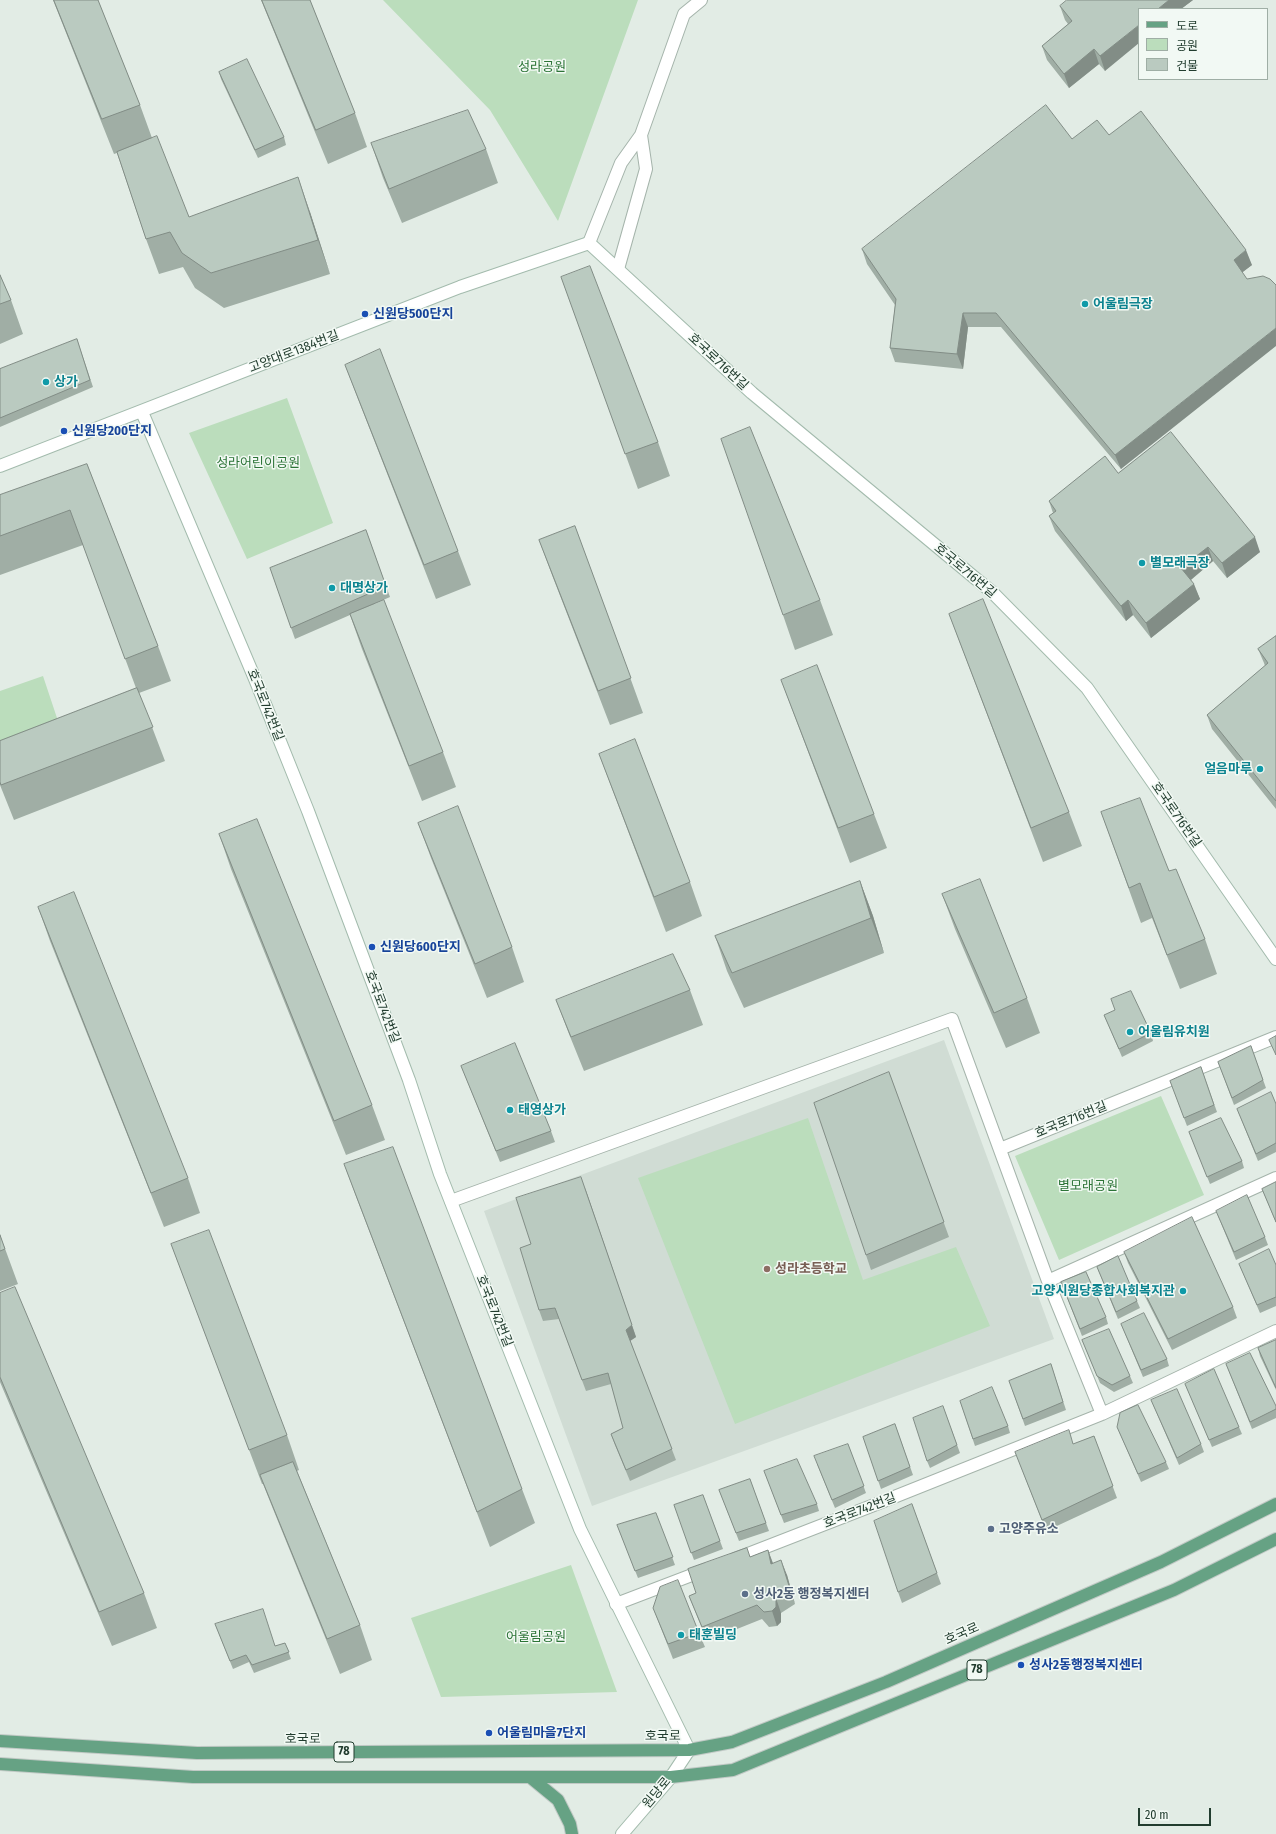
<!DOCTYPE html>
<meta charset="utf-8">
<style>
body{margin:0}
#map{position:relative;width:1276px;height:1834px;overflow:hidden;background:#e2ece5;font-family:"Fira Sans Condensed","Noto Sans KR",sans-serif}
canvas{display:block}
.legend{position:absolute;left:1138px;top:8px;width:130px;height:72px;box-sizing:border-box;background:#f2f9f4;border:1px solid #9faea5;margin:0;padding:5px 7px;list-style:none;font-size:12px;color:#223d2f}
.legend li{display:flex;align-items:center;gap:8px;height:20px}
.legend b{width:20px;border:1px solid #9faea5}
.scale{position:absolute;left:1138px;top:1808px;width:73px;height:18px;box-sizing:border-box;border:2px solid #223d2f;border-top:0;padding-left:5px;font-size:12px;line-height:14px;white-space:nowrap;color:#223d2f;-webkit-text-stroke:3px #f2f9f4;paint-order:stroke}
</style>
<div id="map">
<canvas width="1276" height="1834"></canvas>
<ul class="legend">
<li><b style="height:5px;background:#66a284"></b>도로</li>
<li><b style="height:11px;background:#bbddbc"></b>공원</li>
<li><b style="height:11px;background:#bacac0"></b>건물</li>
</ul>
<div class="scale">20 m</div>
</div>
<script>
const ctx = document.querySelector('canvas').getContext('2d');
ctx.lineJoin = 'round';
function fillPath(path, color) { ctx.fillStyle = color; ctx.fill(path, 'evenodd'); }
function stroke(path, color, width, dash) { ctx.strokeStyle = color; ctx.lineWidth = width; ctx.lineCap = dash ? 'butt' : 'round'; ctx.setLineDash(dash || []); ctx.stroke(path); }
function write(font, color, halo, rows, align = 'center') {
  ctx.font = font + ' "Fira Sans Condensed","Noto Sans KR",sans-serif'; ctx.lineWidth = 3; ctx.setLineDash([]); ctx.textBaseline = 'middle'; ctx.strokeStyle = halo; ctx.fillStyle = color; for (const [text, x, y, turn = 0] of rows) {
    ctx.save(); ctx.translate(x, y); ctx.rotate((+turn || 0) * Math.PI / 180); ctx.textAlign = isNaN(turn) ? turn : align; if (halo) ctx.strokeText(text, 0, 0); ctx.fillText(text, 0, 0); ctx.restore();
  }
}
fillPath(new Path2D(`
 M 944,1040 L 1054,1339 L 592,1506 L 484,1211 Z`), '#d0dcd4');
fillPath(new Path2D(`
 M 383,0 L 638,0 L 558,221 L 490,110 Z
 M 287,398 L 333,523 L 247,559 L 189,433 Z
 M 43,676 L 60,727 L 3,747 L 0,740 L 0,691 Z
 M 1161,1096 L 1204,1195 L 1059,1260 L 1015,1156 Z
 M 808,1118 L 863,1280 L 956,1247 L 990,1326 L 735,1424 L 638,1178 Z
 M 571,1565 L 617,1692 L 441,1697 L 411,1618 Z`), '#bbddbc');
const street = new Path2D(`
 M 589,243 L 621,163 L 641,135 L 684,14 L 701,0
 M 618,269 L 646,169 L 641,135
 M 1000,1149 L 1276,1037
 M 451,1201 L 952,1019 L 1048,1281 L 1102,1414
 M 1048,1281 L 1276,1178
 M 735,1559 L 874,1505 L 1102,1414 L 1276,1331
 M 616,1604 L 705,1570`);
const secondary = new Path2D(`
 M 142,412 L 255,679 L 308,811 L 409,1080 L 440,1174 L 580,1529 L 689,1750 L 671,1777 L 622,1834
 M 0,466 L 460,287 L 589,243 L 752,393 L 993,593 L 1087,688 L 1276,959`);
const primary = new Path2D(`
 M 0,1741 L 197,1753 L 689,1750 L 732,1742 L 886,1682 L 1161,1562 L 1276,1504
 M 0,1764 L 193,1777 L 671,1777 L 733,1770 L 1174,1590 L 1276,1539
 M 530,1777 L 558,1800 L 570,1824 L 572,1834`);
stroke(street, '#a5b4ab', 14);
stroke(secondary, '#a3bbad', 14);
stroke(primary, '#c1c9c5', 14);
stroke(street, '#fff', 12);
stroke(secondary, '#fff', 12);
stroke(primary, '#66a284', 12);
fillPath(new Path2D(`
 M 53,0 L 98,0 L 140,105 L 152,138 L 189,217 L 310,212 L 330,274 L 224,308 L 195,288 L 183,267 L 159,274 L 146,239 L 117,153 L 114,154 Z
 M 261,0 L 310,0 L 355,113 L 367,147 L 328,164 Z
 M 1193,0 L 1181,9 L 1139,9 L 1105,71 L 1099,64 L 1069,88 L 1047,60 L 1042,46 L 1068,24 L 1065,20 L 1060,6 Z
 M 219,72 L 284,137 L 286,145 L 258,158 L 221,79 Z
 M 1109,135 L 1252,265 L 1242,272 L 1121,469 L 1001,327 L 968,327 L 963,369 L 895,362 L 890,348 L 895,305 L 867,264 L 862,249 L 1072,139 Z
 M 371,143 L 486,149 L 498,183 L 402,223 L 383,178 Z
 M 0,275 L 11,300 L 23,334 L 0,344 Z
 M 561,277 L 658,442 L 670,476 L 638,489 Z
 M 77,339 L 93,387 L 0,427 L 0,369 Z
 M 345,365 L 458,551 L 471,585 L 436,599 L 358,399 Z
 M 87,464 L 158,646 L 171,681 L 139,693 L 165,761 L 14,820 L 0,785 L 0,741 L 136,688 L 83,545 L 0,575 L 0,495 Z
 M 1118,473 L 1260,552 L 1227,578 L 1213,561 L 1191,580 L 1200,599 L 1151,638 L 1133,615 L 1126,621 L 1055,531 L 1049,516 L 1053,513 L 1049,501 Z
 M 575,526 L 643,713 L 610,725 L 552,575 L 539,540 Z
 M 366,530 L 390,597 L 374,604 L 443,752 L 456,787 L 422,801 L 362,649 L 350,615 L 295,639 L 270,568 Z
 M 820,600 L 833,635 L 795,650 L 783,615 Z
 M 949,614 L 1069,812 L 1082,846 L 1043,862 Z
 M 1276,636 L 1276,809 L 1212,729 L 1207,715 L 1265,666 L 1264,663 L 1258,649 Z
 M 781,680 L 874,814 L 887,848 L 850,863 Z
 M 599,754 L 690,882 L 702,916 L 666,932 Z
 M 1101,812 L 1169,871 L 1205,939 L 1217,974 L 1180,989 L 1152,918 L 1141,923 Z
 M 418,823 L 512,947 L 524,982 L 487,998 L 431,858 Z
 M 219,834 L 372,1105 L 385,1140 L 346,1155 L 231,869 Z
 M 860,881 L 873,916 L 884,953 L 744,1008 L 727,971 L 715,936 Z
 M 942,894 L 1027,998 L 1040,1033 L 1006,1048 L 955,929 Z
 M 38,907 L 188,1178 L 200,1213 L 164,1227 L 50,941 Z
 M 690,990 L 703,1025 L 584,1071 L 569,1034 L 556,1000 Z
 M 1104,1015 L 1151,1033 L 1153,1041 L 1122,1057 Z
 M 1251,1046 L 1266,1088 L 1234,1105 L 1218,1062 Z
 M 461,1066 L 551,1131 L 555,1142 L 500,1162 Z
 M 1201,1067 L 1217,1112 L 1187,1126 L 1170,1081 Z
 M 889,1072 L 949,1237 L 871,1270 L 866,1255 Z
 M 1276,1104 L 1276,1152 L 1258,1161 L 1237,1109 Z
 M 1189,1132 L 1242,1161 L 1244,1168 L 1210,1184 Z
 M 344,1164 L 522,1489 L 535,1523 L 490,1547 L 357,1199 Z
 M 1276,1182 L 1276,1223 L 1262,1189 Z
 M 585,1188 L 636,1337 L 630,1341 L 676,1460 L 630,1481 L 615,1445 L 611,1434 L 623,1428 L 611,1384 L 586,1391 L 559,1319 L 543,1321 L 539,1310 L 531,1244 Z
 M 1216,1211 L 1265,1237 L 1268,1245 L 1236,1260 Z
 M 0,1235 L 18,1284 L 0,1291 Z
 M 171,1244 L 287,1435 L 299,1470 L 297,1471 L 360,1625 L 372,1660 L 340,1674 L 273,1509 L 263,1484 L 262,1484 Z
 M 1124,1252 L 1233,1307 L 1237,1318 L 1172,1350 L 1128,1263 Z
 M 1239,1264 L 1276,1265 L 1276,1306 L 1260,1313 Z
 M 1097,1267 L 1137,1301 L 1140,1308 L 1118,1319 Z
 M 1061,1282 L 1106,1317 L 1108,1324 L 1082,1336 Z
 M 0,1293 L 144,1593 L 157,1628 L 112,1646 L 0,1382 Z
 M 1121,1324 L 1167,1359 L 1169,1366 L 1143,1377 Z
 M 1082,1340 L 1130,1376 L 1133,1383 L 1114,1392 L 1100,1383 Z
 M 1276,1340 L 1276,1390 L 1260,1356 L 1258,1348 Z
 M 1051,1364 L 1066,1410 L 1025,1426 L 1009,1381 Z
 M 1226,1364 L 1276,1406 L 1276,1418 L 1252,1429 Z
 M 1185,1384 L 1239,1427 L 1242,1434 L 1212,1447 Z
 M 1151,1400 L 1201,1444 L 1204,1452 L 1179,1465 Z
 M 960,1401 L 1008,1426 L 1010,1433 L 975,1446 Z
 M 943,1406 L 960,1453 L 930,1468 L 927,1461 Z
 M 895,1424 L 913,1475 L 881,1489 L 863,1437 Z
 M 1117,1427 L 1166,1462 L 1169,1469 L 1141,1482 Z
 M 1094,1436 L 1117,1498 L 1046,1531 L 1015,1452 L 1074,1444 Z
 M 848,1444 L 866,1493 L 835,1508 L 817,1464 Z
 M 764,1471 L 817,1504 L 819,1511 L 784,1523 Z
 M 750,1479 L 769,1531 L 739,1541 L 719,1490 Z
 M 703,1495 L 723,1549 L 694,1560 L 674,1505 Z
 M 912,1504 L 941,1584 L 902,1603 L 898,1592 Z
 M 656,1513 L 675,1565 L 638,1578 L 617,1525 Z
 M 768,1550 L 773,1563 L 787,1575 L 795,1604 L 781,1613 L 781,1622 L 777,1626 L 769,1627 L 762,1619 L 707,1641 L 689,1596 L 696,1593 L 750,1557 Z
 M 653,1608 L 699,1633 L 705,1647 L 673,1659 Z
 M 215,1624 L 275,1646 L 285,1643 L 291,1659 L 254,1673 L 249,1662 L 233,1669 Z`), '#a0aea5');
fillPath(new Path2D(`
 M 1169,0 L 1193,0 L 1181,9 L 1158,9 Z
 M 1139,25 L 1139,43 L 1105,71 L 1100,56 Z
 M 1094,49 L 1099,64 L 1069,88 L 1064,74 Z
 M 298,177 L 310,212 L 330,274 L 318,240 Z
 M 1246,250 L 1252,265 L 1239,275 L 1234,260 Z
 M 963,313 L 968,327 L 963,369 L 957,354 Z
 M 1276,328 L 1276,346 L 1121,469 L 1115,455 Z
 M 1255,537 L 1260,552 L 1227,578 L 1222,563 Z
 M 1208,547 L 1213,561 L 1187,583 L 1181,568 Z
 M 1194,584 L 1200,599 L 1151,638 L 1146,623 Z
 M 1128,600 L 1133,615 L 1126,621 L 1121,606 Z
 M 860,881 L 873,916 L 884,953 L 871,918 Z
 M 585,1188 L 636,1337 L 630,1341 L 626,1330 Z
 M 768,1550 L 773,1564 L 771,1564 Z
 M 781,1560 L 787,1575 L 795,1604 L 790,1589 Z
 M 776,1598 L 781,1613 L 781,1622 L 777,1626 L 772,1611 Z`), '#828d86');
const building = new Path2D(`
 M 54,0 L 98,0 L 140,105 L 102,119 Z
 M 262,0 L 310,0 L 355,113 L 316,130 Z
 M 1067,0 L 1169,0 L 1158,9 L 1139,9 L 1139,25 L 1100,56 L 1094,49 L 1064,74 L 1042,46 L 1072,21 L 1060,6 Z
 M 247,59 L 284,137 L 255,150 L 219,72 Z
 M 1046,105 L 1072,139 L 1097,120 L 1109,135 L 1141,111 L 1246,250 L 1234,260 L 1247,279 L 1263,276 L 1270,279 L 1276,285 L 1276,328 L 1115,455 L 996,313 L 963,313 L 957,354 L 890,348 L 896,299 L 862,249 Z
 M 468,110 L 486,149 L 389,189 L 371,143 Z
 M 157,136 L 189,217 L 298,177 L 318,240 L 211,273 L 182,253 L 170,232 L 146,239 L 117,152 Z
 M 590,266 L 658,442 L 625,454 L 561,277 Z
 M 0,275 L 11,300 L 0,304 Z
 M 77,339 L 90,380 L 0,418 L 0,369 Z
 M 380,349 L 458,551 L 424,565 L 345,365 Z
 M 750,427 L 820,600 L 783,615 L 721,439 Z
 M 1171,432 L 1255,537 L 1222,563 L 1208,547 L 1181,568 L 1194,584 L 1146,623 L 1128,600 L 1121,606 L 1049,516 L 1056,511 L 1049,501 L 1105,456 L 1118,473 Z
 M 87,464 L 158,646 L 125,659 L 70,510 L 0,536 L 0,495 Z
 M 575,526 L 631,678 L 598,691 L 539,540 Z
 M 366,530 L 386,586 L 291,628 L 270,568 Z
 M 983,599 L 1069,812 L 1031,828 L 949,614 Z
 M 384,600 L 443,752 L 409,766 L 350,614 Z
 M 1276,636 L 1276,801 L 1207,715 L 1268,663 L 1258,649 Z
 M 817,665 L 874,814 L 838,828 L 781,680 Z
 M 137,688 L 153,727 L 1,785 L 0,782 L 0,741 Z
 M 635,739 L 690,882 L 654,897 L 599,754 Z
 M 1140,798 L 1169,871 L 1176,869 L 1205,939 L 1167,955 L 1140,883 L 1129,888 L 1101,812 Z
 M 458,806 L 512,947 L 475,964 L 418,823 Z
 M 257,819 L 372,1105 L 334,1121 L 219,834 Z
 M 980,879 L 1027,998 L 994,1013 L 942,894 Z
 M 860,881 L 871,918 L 732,973 L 715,936 Z
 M 74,892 L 188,1178 L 151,1193 L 38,907 Z
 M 673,954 L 690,990 L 571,1037 L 556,1000 Z
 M 1131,991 L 1151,1033 L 1119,1049 L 1104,1015 L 1115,1010 L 1111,999 Z
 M 1276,1036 L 1276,1055 L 1269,1040 Z
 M 515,1043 L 551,1131 L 496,1151 L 461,1066 Z
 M 1251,1046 L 1263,1080 L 1232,1098 L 1218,1062 Z
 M 1201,1067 L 1214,1105 L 1184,1118 L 1170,1081 Z
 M 889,1072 L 944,1222 L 866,1255 L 814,1103 Z
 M 1271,1092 L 1276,1104 L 1276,1143 L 1256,1154 L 1237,1109 Z
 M 1221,1118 L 1242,1161 L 1207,1177 L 1189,1132 Z
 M 393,1147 L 522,1489 L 477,1512 L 344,1164 Z
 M 581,1177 L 632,1325 L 626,1330 L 672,1449 L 626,1470 L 611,1434 L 623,1428 L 608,1373 L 582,1380 L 555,1308 L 539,1310 L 520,1248 L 531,1244 L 516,1198 Z
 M 1276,1182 L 1276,1222 L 1262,1189 Z
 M 1247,1195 L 1265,1237 L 1234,1252 L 1216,1211 Z
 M 1192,1217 L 1233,1307 L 1168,1339 L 1124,1252 Z
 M 209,1230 L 287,1435 L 249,1450 L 171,1244 Z
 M 0,1235 L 5,1249 L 0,1251 Z
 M 1269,1249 L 1276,1265 L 1276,1297 L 1257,1305 L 1239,1264 Z
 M 1118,1256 L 1137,1301 L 1116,1312 L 1097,1267 Z
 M 1086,1272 L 1106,1317 L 1080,1329 L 1061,1282 Z
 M 15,1287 L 144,1593 L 99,1612 L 0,1377 L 0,1293 Z
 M 1144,1313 L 1167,1359 L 1141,1370 L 1121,1324 Z
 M 1109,1329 L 1130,1376 L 1112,1385 L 1097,1376 L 1082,1340 Z
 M 1276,1340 L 1276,1388 L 1258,1348 Z
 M 1250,1353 L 1276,1406 L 1276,1409 L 1250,1422 L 1226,1364 Z
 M 1051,1364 L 1063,1402 L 1023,1419 L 1009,1381 Z
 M 1214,1369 L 1239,1427 L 1209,1440 L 1185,1384 Z
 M 992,1387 L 1008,1426 L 973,1439 L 960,1401 Z
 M 1177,1389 L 1201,1444 L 1177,1458 L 1151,1400 Z
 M 1138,1405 L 1166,1462 L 1138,1474 L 1117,1427 L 1120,1413 Z
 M 943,1406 L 957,1445 L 927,1461 L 913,1418 Z
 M 895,1424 L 910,1467 L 878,1481 L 863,1437 Z
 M 1069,1430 L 1073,1444 L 1094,1436 L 1113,1486 L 1042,1520 L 1015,1452 Z
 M 848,1444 L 864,1486 L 832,1500 L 814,1456 Z
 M 797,1459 L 817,1504 L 781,1515 L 764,1471 Z
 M 293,1462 L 360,1625 L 327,1639 L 260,1475 Z
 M 750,1479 L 766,1523 L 736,1533 L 719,1490 Z
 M 703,1495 L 720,1541 L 691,1553 L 674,1505 Z
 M 912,1504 L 937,1573 L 898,1592 L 874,1521 Z
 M 656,1513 L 673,1557 L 635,1571 L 617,1525 Z
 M 747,1548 L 750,1557 L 768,1550 L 771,1564 L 781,1560 L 790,1589 L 776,1598 L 776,1607 L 772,1611 L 764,1612 L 757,1605 L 702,1627 L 689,1596 L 696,1593 L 688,1569 Z
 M 678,1580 L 699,1633 L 668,1644 L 653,1608 L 660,1587 Z
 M 263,1609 L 275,1646 L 285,1643 L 289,1652 L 252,1665 L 246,1655 L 230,1661 L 215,1624 Z`);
fillPath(building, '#bacac0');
stroke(building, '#828d86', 1);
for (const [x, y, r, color] of [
 [1085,304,4,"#0f9aa8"],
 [365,314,4,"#1a4fb4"],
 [46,382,4,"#0f9aa8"],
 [64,431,4,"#1a4fb4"],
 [1142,563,4,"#0f9aa8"],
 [332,588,4,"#0f9aa8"],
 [1260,769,4,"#0f9aa8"],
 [372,947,4,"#1a4fb4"],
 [1130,1032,4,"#0f9aa8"],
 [510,1110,4,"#0f9aa8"],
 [767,1269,4,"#8d6e63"],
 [1183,1291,4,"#0f9aa8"],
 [991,1529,4,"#5c6f8a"],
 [745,1594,4,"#5c6f8a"],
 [681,1635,4,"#0f9aa8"],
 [1021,1665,4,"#1a4fb4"],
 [489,1733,4,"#1a4fb4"]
]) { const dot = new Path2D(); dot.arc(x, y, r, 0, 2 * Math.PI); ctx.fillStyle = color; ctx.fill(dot); stroke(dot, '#f2f9f4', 1.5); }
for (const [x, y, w] of [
 [977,1670,20],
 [344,1752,20]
]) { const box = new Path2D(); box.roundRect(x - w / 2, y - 10, w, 20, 3); ctx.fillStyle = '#f2f9f4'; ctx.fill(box); stroke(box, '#223d2f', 1); }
write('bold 12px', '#223d2f', null, [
 ["78",977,1670],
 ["78",344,1752]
]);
write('13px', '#2c7437', '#f2f9f4', [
 ["성라공원",542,67],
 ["성라어린이공원",258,463],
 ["별모래공원",1088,1186],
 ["어울림공원",536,1637]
]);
write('bold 13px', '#0d838f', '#f2f9f4', [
 ["어울림극장",1093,304],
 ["상가",54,382],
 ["별모래극장",1150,563],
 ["대명상가",340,588],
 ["얼음마루",1252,769,"right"],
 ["어울림유치원",1138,1032],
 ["태영상가",518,1110],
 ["고양시원당종합사회복지관",1175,1291,"right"],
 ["태훈빌딩",689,1635]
], 'left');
write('bold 13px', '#164399', '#f2f9f4', [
 ["신원당500단지",373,314],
 ["신원당200단지",72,431],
 ["신원당600단지",380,947],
 ["성사2동행정복지센터",1029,1665],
 ["어울림마을7단지",497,1733]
], 'left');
write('13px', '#223d2f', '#f2f9f4', [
 ["고양대로1384번길",294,352,-21],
 ["호국로716번길",718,362,43],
 ["호국로716번길",965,571,40],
 ["호국로742번길",265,705,68],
 ["호국로716번길",1176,815,55],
 ["호국로742번길",382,1007,69],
 ["호국로716번길",1071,1120,-22],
 ["호국로742번길",494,1311,68],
 ["호국로742번길",860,1511,-21],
 ["호국로",962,1634,-24],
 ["호국로",663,1736],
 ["호국로",303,1739],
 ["원당로",657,1793,-50]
]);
write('bold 13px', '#785e54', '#f2f9f4', [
 ["성라초등학교",775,1269]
], 'left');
write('bold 13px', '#4e5e75', '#f2f9f4', [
 ["고양주유소",999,1529],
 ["성사2동 행정복지센터",753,1594]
], 'left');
</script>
